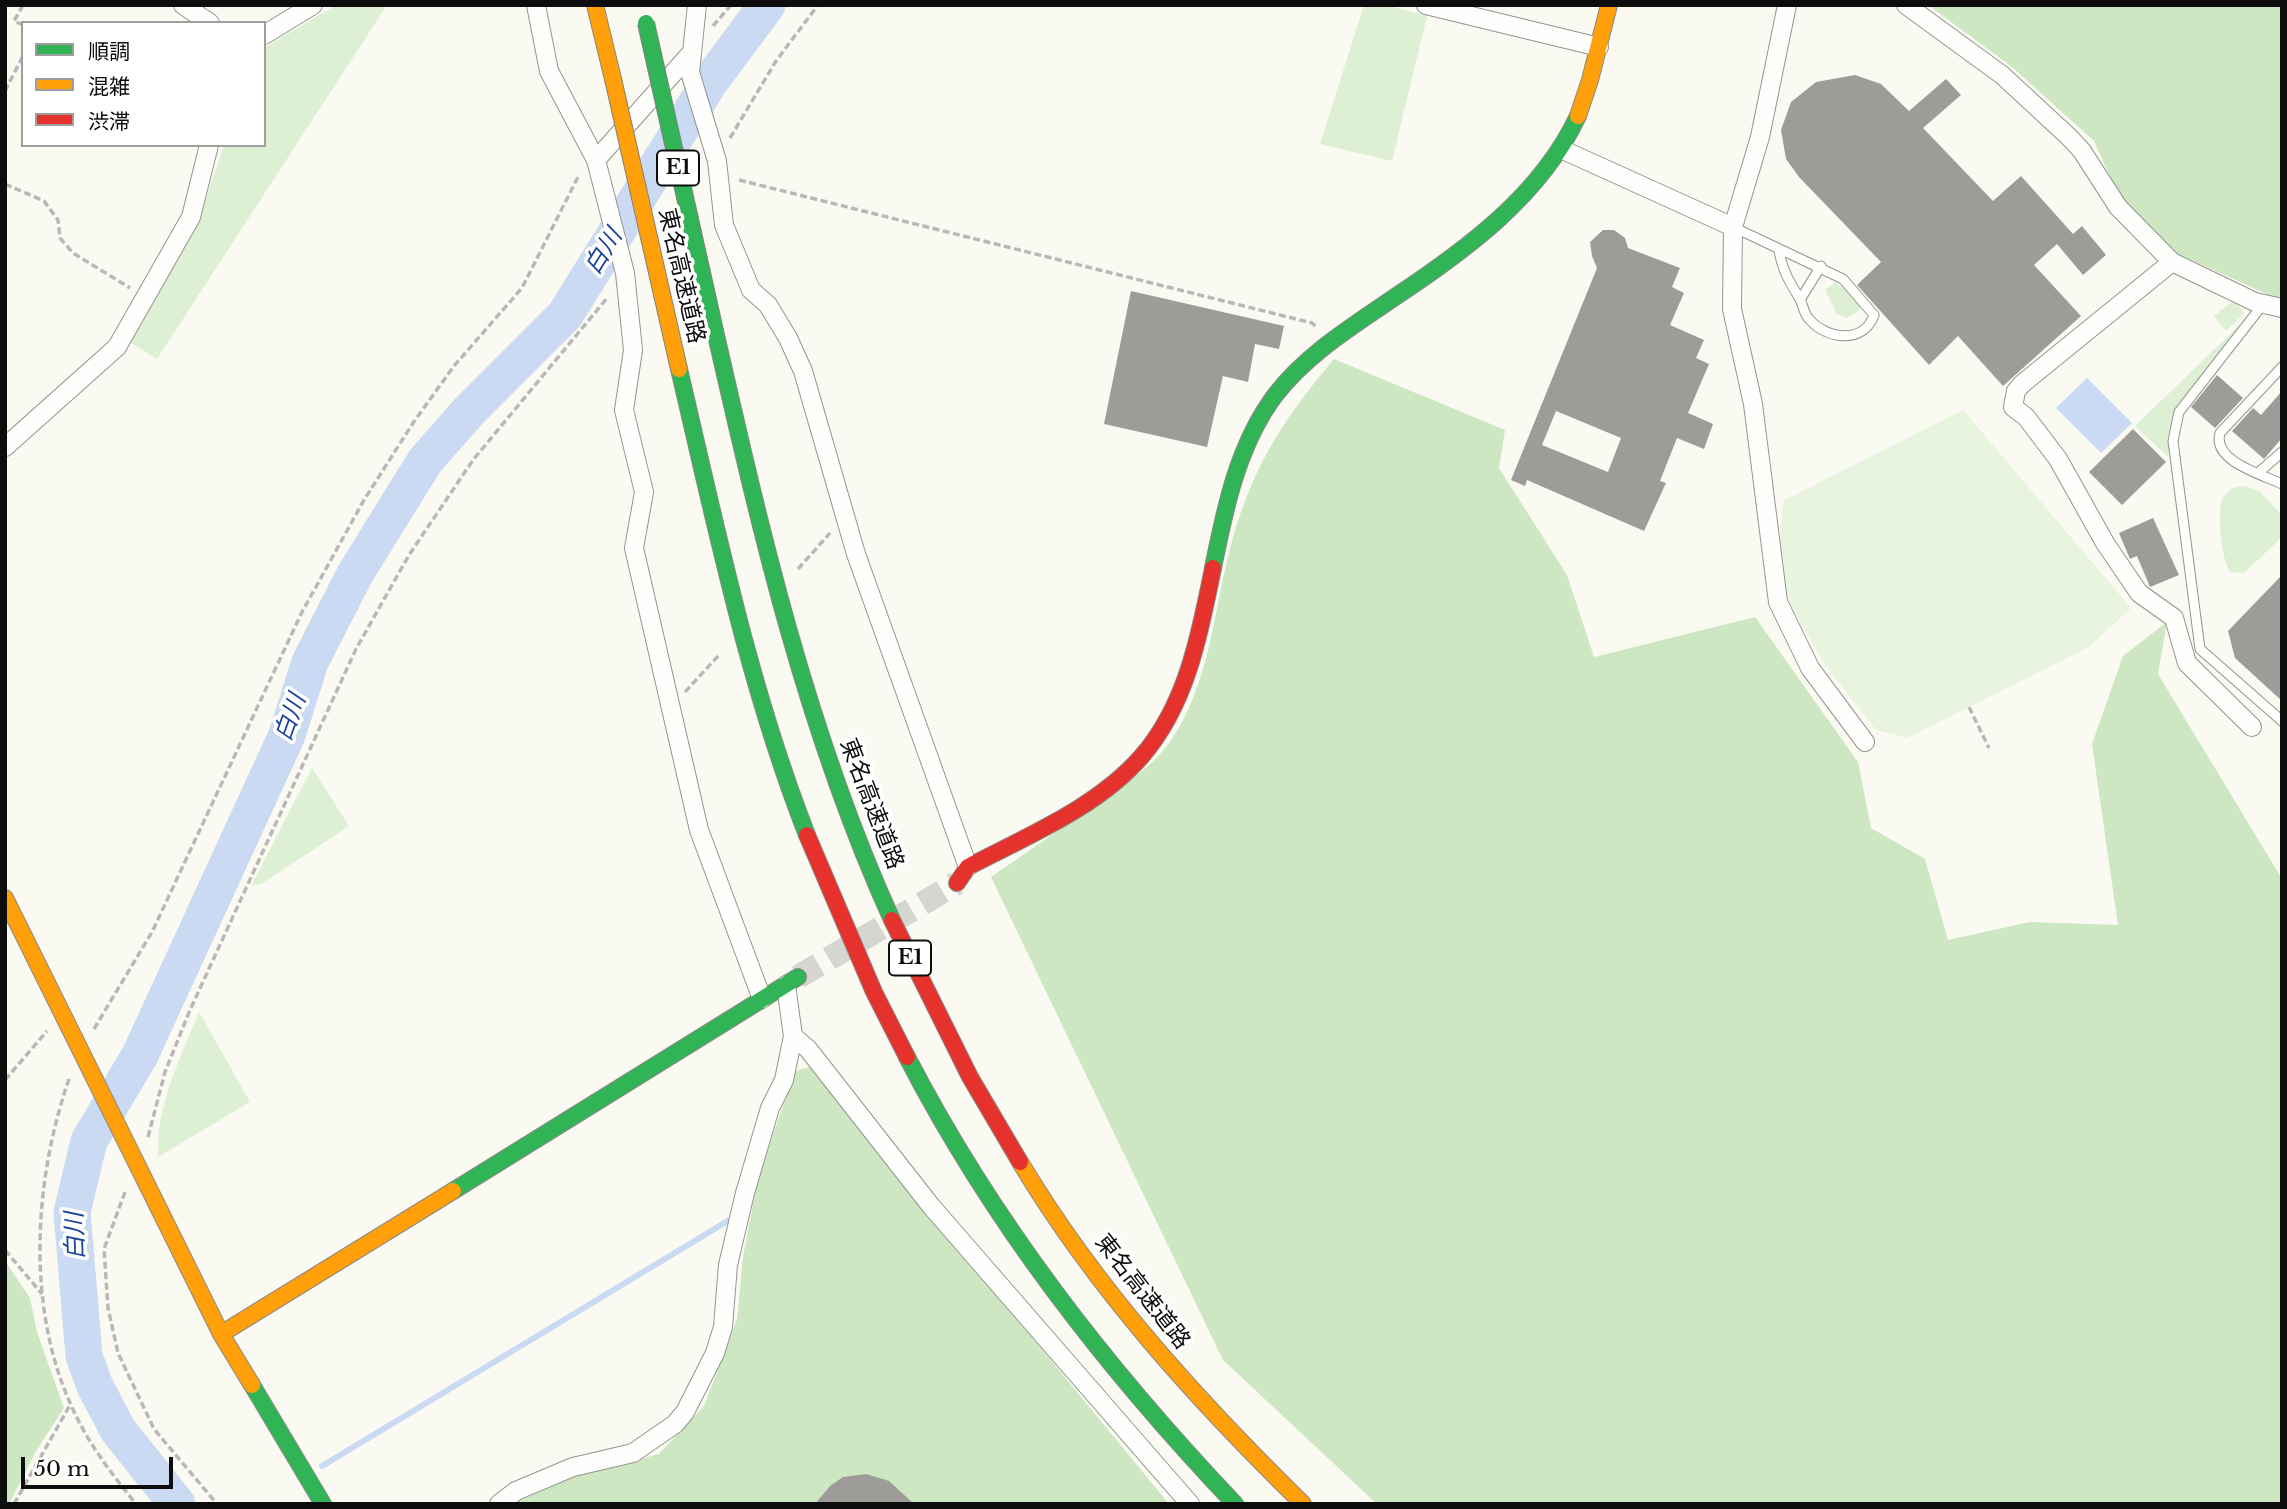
<!DOCTYPE html>
<meta charset="utf-8">
<style>
body{margin:0}
#map{position:relative;width:2287px;height:1509px;overflow:hidden;background:#fafaf2;font-family:"Libre Baskerville","Noto Sans JP",serif}
canvas{display:block}
.frame{position:absolute;inset:0;border:7px solid #0d0d0d;pointer-events:none}
.legend{position:absolute;left:21px;top:21px;width:245px;height:126px;box-sizing:border-box;background:#fff;border:2px solid #9e9e9e;margin:0;padding:9px 12px;list-style:none;font-size:21px;color:#0d0d0d}
.legend li{display:flex;align-items:center;gap:14px;height:35px}
.legend b{width:35px;border:2px solid #9e9e9e}
.scale{position:absolute;left:21px;top:1457px;width:152px;height:32px;box-sizing:border-box;border:4px solid #0d0d0d;border-top:0;padding-left:9px;font-size:21px;line-height:24px;white-space:nowrap;color:#0d0d0d;-webkit-text-stroke:5px #fff;paint-order:stroke}
</style>
<div id="map">
<canvas width="2287" height="1509"></canvas>
<div class="frame"></div>
<ul class="legend">
<li><b style="height:9px;background:#30b455"></b>順調</li>
<li><b style="height:9px;background:#ff9f0a"></b>混雑</li>
<li><b style="height:9px;background:#e5322d"></b>渋滞</li>
</ul>
<div class="scale">50 m</div>
</div>
<script>
const ctx = document.querySelector('canvas').getContext('2d');
ctx.lineJoin = 'round';
function fillPath(path, color) { ctx.fillStyle = color; ctx.fill(path, 'evenodd'); }
function stroke(path, color, width, dash) { ctx.strokeStyle = color; ctx.lineWidth = width; ctx.lineCap = dash ? 'butt' : 'round'; ctx.setLineDash(dash || []); ctx.stroke(path); }
function write(font, color, halo, rows, align = 'center') {
  ctx.font = font + ' "Libre Baskerville","Noto Sans JP",serif'; ctx.lineWidth = 7; ctx.setLineDash([]); ctx.textBaseline = 'middle'; ctx.strokeStyle = halo; ctx.fillStyle = color; for (const [text, x, y, turn = 0] of rows) {
    ctx.save(); ctx.translate(x, y); ctx.rotate((+turn || 0) * Math.PI / 180); ctx.textAlign = isNaN(turn) ? turn : align; if (halo) ctx.strokeText(text, 0, 0); ctx.fillText(text, 0, 0); ctx.restore();
  }
}
fillPath(new Path2D(`
 M 336,5 L 387,5 L 157,359 L 128,341 L 198,223 L 224,145 L 264,145 L 264,48 Z
 M 1364,5 L 1385,5 L 1427,16 L 1392,161 L 1320,144 Z
 M 1835,282 L 1852,293 L 1861,305 L 1858,312 L 1847,318 L 1837,314 L 1825,290 Z
 M 2230,303 L 2236,303 L 2245,313 L 2226,331 L 2214,316 Z
 M 2251,314 L 2180,403 L 2173,420 L 2168,457 L 2135,426 Z
 M 2245,486 L 2260,492 L 2282,515 L 2282,537 L 2244,573 L 2231,572 C 2221,562 2217,513 2222,500 C 2227,489 2235,487 2245,486 Z
 M 312,768 L 349,826 L 261,884 L 251,886 Z
 M 199,1012 L 250,1102 L 158,1157 C 156,1106 180,1058 199,1012 Z`), '#ddf0d3');
fillPath(new Path2D(`
 M 1928,5 L 2282,5 L 2282,301 L 2178,254 L 2121,200 L 2094,141 L 2012,67 Z
 M 1334,359 L 1505,430 L 1499,468 L 1567,575 L 1594,657 L 1755,617 L 1858,762 L 1871,828 L 1925,859 L 1948,940 L 2030,922 L 2118,925 L 2092,744 L 2123,656 L 2167,622 L 2158,674 L 2282,879 L 2282,1504 L 1377,1504 L 1223,1360 L 991,877 C 1024,854 1058,831 1091,807 C 1120,788 1152,768 1172,739 C 1209,683 1213,616 1229,553 C 1249,472 1281,422 1334,359 Z
 M 810,1067 L 1169,1504 L 512,1504 L 577,1476 L 659,1454 L 704,1406 L 737,1319 L 743,1257 L 758,1178 L 795,1071 Z
 M 5,1261 L 30,1298 L 37,1332 L 64,1408 L 35,1453 L 9,1504 L 5,1504 Z`), '#cce7c1');
fillPath(new Path2D(`
 M 1963,410 L 2131,608 L 2089,647 L 1907,738 L 1876,730 L 1825,665 L 1792,608 L 1778,569 L 1783,501 Z`), '#e8f4dd');
fillPath(new Path2D(`
 M 2087,378 L 2132,423 L 2101,453 L 2056,408 Z`), '#cadaf3');
stroke(new Path2D(`
 M 322,1466 L 731,1219`), '#cadaf3', 6);
stroke(new Path2D(`
 M 177,1504 L 118,1430 L 95,1386 L 84,1356 L 72,1212 L 89,1141 L 140,1055 L 287,735 L 310,662 L 355,574 L 425,461 L 469,411 L 565,315 L 709,83 L 767,5`), '#cadaf3', 37);
fillPath(new Path2D(`
 M 1855,75 L 1881,84 L 1909,111 L 1946,79 L 1961,95 L 1923,128 L 1993,201 L 2021,176 L 2073,234 L 2082,226 L 2106,255 L 2083,275 L 2057,244 L 2034,265 L 2081,316 L 2003,386 L 1958,336 L 1929,365 L 1857,285 L 1881,262 L 1799,177 L 1786,159 L 1781,130 L 1791,102 L 1816,82 Z
 M 1603,230 L 1614,230 L 1625,238 L 1628,248 L 1680,268 L 1672,287 L 1684,293 L 1670,325 L 1704,340 L 1696,358 L 1709,364 L 1688,413 L 1713,424 L 1704,449 L 1677,438 L 1660,481 L 1666,483 L 1644,531 L 1527,480 L 1525,486 L 1511,480 L 1597,268 L 1592,256 L 1590,242 ZM 1556,411 L 1621,438 L 1608,472 L 1542,445 Z
 M 1131,291 L 1284,326 L 1279,349 L 1255,344 L 1248,382 L 1223,376 L 1207,447 L 1104,424 Z
 M 2217,375 L 2243,398 L 2215,428 L 2191,407 Z
 M 2282,391 L 2282,438 L 2264,459 L 2232,431 L 2253,408 L 2261,415 Z
 M 2133,429 L 2166,462 L 2122,505 L 2089,472 Z
 M 2153,518 L 2179,575 L 2150,587 L 2137,556 L 2130,559 L 2119,533 Z
 M 2282,575 L 2282,701 L 2235,658 L 2228,631 Z
 M 866,1474 L 889,1481 L 914,1504 L 815,1504 L 830,1486 L 843,1477 Z`), '#9e9c98');
stroke(new Path2D(`
 M 798,977 L 957,883`), '#d6d6d0', 24, [24, 12]);
const lane = new Path2D(`
 M 1733,227 L 1843,279 L 1874,315 C 1864,344 1827,340 1809,319 C 1804,314 1803,305 1800,299 C 1790,283 1782,270 1779,250
 M 1800,300 L 1821,266
 M 2264,303 L 2179,412 L 2173,441 L 2200,649 L 2282,721
 M 2282,367 L 2220,433 C 2212,461 2261,474 2282,484
 M 2258,473 L 2282,452`);
const street = new Path2D(`
 M 183,5 L 210,23
 M 536,5 L 549,71 L 596,160 L 625,273 L 633,350 L 624,410 L 644,492 L 634,548 L 699,830 L 762,999
 M 697,5 L 690,72 L 717,161 L 724,225 L 751,290 L 768,305 L 788,338 L 803,371 L 856,554 L 968,867
 M 1426,5 L 1599,47
 M 1787,5 L 1760,137 L 1733,227 L 1732,309 L 1753,404 L 1778,602 L 1810,668 L 1865,742
 M 1906,5 L 2002,75 L 2069,137 L 2082,151 L 2118,207 L 2172,262 L 2255,302 L 2282,308
 M 264,35 L 313,5
 M 1561,149 L 1733,227
 M 596,160 L 692,52
 M 2172,262 L 2022,384 L 2016,391 L 2013,407 L 2026,417 L 2058,459 L 2105,543 L 2139,593 L 2174,618 L 2187,663 L 2252,727
 M 5,447 L 117,347 L 191,217 L 209,145
 M 793,1036 L 808,1049 L 931,1206 L 1190,1504
 M 499,1504 L 516,1491 L 573,1467 L 633,1453 L 675,1424 L 685,1412 L 715,1353 L 723,1327 L 728,1265 L 745,1193 L 770,1108 L 784,1080 L 793,1036 L 786,985`);
const fast = new Path2D(`
 M 711,313 C 758,519 804,726 892,920
 M 679,369 C 716,526 748,684 807,835
 M 1213,568 C 1225,508 1238,444 1276,394 C 1308,353 1353,326 1395,297 C 1466,250 1541,195 1578,116
 M 907,1057 C 993,1223 1107,1369 1235,1504
 M 453,1191 L 798,977
 M 252,1385 L 323,1504`);
const slow = new Path2D(`
 M 595,5 L 613,79
 M 1578,116 L 1590,80 L 1609,5
 M 5,898 L 221,1334 L 252,1385
 M 1020,1162 C 1096,1289 1197,1400 1303,1504
 M 221,1334 L 453,1191`);
const jam = new Path2D(`
 M 807,835 L 874,992 L 907,1057
 M 957,883 L 968,867 C 1027,836 1098,807 1142,756 C 1187,704 1200,633 1213,568
 M 892,920 L 970,1077 L 1020,1162`);
stroke(lane, '#949490', 11);
stroke(street, '#949490', 20);
stroke(fast, '#8a8a87', 18);
stroke(slow, '#8a8a87', 18);
stroke(jam, '#8a8a87', 18);
stroke(new Path2D(`
 M 23,25 L 14,21 L 23,5
 M 713,26 L 731,5
 M 5,91 L 23,56
 M 730,138 L 776,61 L 818,5
 M 739,180 L 1312,323 L 1317,327
 M 5,184 L 44,201 L 58,220 L 60,238 L 73,253 L 130,288
 M 798,569 L 830,533
 M 685,692 L 720,654
 M 1969,707 L 1989,748
 M 94,1029 L 152,932 L 302,612 L 364,500 L 413,423 L 454,366 L 522,288 L 579,175
 M 69,1079 C 34,1180 26,1306 71,1405 C 87,1442 111,1473 136,1504
 M 5,1080 L 47,1031
 M 148,1137 L 165,1072 L 190,1010 L 356,649 L 409,555 L 473,460 L 608,297
 M 125,1192 L 104,1249 L 108,1308 L 118,1353 L 154,1429 L 217,1504
 M 5,1250 L 42,1294
 M 14,1504 L 70,1405`), '#b8b8b6', 3.5, [7, 3.5]);
stroke(lane, '#fefefd', 9);
stroke(street, '#fefefd', 18);
stroke(fast, '#30b455', 16);
stroke(slow, '#ff9f0a', 16);
stroke(jam, '#e5322d', 16);
const fastBridge = new Path2D(`
 M 646,23 L 711,313`);
const slowBridge = new Path2D(`
 M 613,79 L 679,369`);
stroke(fastBridge, '#81817d', 18, []);
stroke(slowBridge, '#81817d', 18, []);
stroke(fastBridge, '#30b455', 16);
stroke(slowBridge, '#ff9f0a', 16);
for (const [x, y, w] of [
 [678,168,42],
 [910,958,42]
]) { const box = new Path2D(); box.roundRect(x - w / 2, y - 17.5, w, 35, 5); ctx.fillStyle = '#fff'; ctx.fill(box); stroke(box, '#0d0d0d', 2); }
write('bold 21px', '#0d0d0d', null, [
 ["E1",678,168],
 ["E1",910,958]
]);
write('23px', '#0d0d0d', '#fff', [
 ["東名高速道路",681,276,77],
 ["東名高速道路",871,804,69],
 ["東名高速道路",1142,1292,52]
]);
write('italic 24px', '#1b449b', '#fff', [
 ["白川",604,252,-58],
 ["白川",291,718,-70],
 ["白川",76,1236,-92]
]);
</script>
